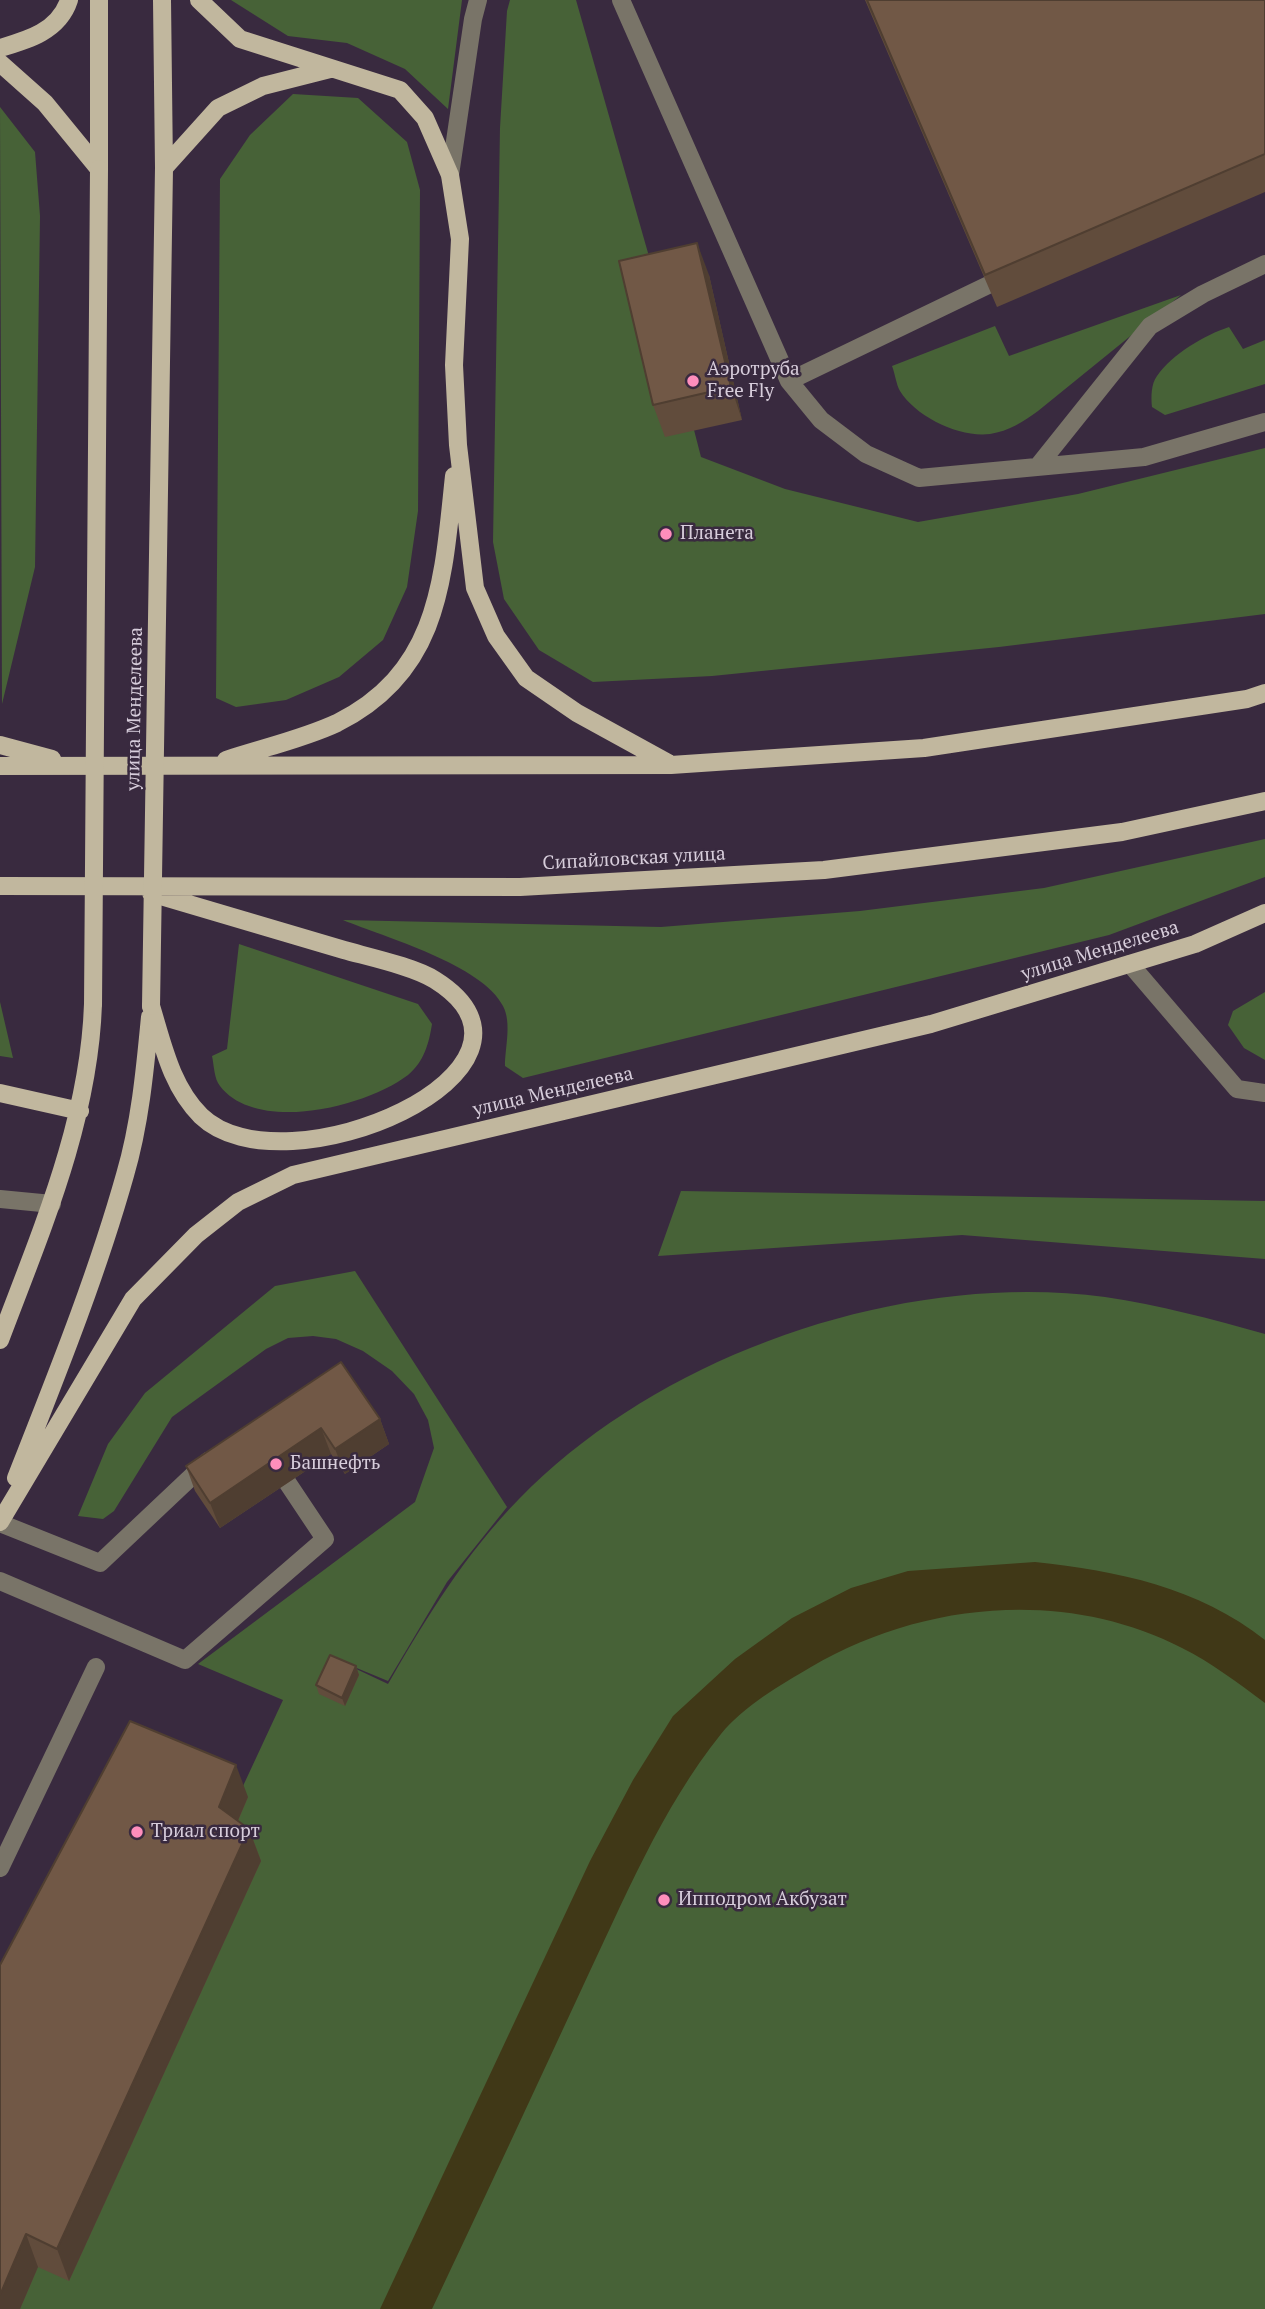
<!DOCTYPE html>
<meta charset="utf-8">
<style>
body{margin:0}
canvas{display:block;background:#392a3f}
</style>
<canvas width="1265" height="2309"></canvas>
<script>
const ctx = document.querySelector('canvas').getContext('2d');
ctx.lineJoin = 'round';
function fillPath(path, color) { ctx.fillStyle = color; ctx.fill(path, 'evenodd'); }
function stroke(path, color, width, dash) { ctx.strokeStyle = color; ctx.lineWidth = width; ctx.lineCap = dash ? 'butt' : 'round'; ctx.setLineDash(dash || []); ctx.stroke(path); }
function write(font, color, halo, rows, align = 'center') {
  ctx.font = font + ' "PT Serif",serif'; ctx.lineWidth = 5; ctx.setLineDash([]); ctx.textBaseline = 'middle'; ctx.strokeStyle = halo; ctx.fillStyle = color; for (const [text, x, y, turn = 0] of rows) {
    ctx.save(); ctx.translate(x, y); ctx.rotate((+turn || 0) * Math.PI / 180); ctx.textAlign = isNaN(turn) ? turn : align; if (halo) ctx.strokeText(text, 0, 0); ctx.fillText(text, 0, 0); ctx.restore();
  }
}
fillPath(new Path2D(`
 M 231,0 L 462,0 L 448,109 L 405,69 L 347,43 L 288,36 Z
 M 510,0 L 576,0 L 650,260 L 701,457 L 785,489 L 918,522 L 1078,494 L 1265,448 L 1265,614 L 999,647 L 712,676 L 593,682 L 539,650 L 504,599 L 493,542 L 500,128 L 507,11 Z
 M 293,94 L 358,98 L 407,142 L 420,190 L 418,511 L 407,587 L 383,640 L 339,677 L 286,700 L 236,707 L 216,698 L 220,179 L 250,135 Z
 M 0,107 L 35,152 L 40,216 L 35,567 L 2,704 Z
 M 1181,295 L 1038,411 C 1023,422 1009,431 990,434 C 960,438 916,417 900,391 C 896,384 895,373 892,366 L 995,326 L 1009,356 Z
 M 1229,327 L 1243,349 L 1265,340 L 1265,384 L 1165,415 L 1152,407 C 1151,397 1151,384 1157,376 C 1172,354 1205,335 1229,327 Z
 M 1265,839 L 1265,877 L 1109,935 L 523,1078 L 505,1066 C 505,1048 512,1023 503,1006 C 483,965 384,937 343,920 L 661,927 L 860,911 L 1044,888 Z
 M 239,944 L 418,1004 L 432,1024 C 429,1043 424,1062 408,1075 C 366,1107 257,1134 220,1086 C 214,1079 214,1065 212,1056 L 227,1049 Z
 M 1265,992 L 1265,1060 L 1244,1048 L 1228,1025 L 1233,1011 Z
 M 0,1002 L 13,1058 L 0,1056 Z
 M 681,1191 L 1265,1201 L 1265,1259 L 962,1235 L 658,1256 Z
 M 355,1271 L 507,1507 L 447,1582 L 388,1681 L 335,1659 L 388,1684 C 426,1618 466,1553 519,1499 C 661,1353 904,1270 1105,1297 C 1159,1305 1212,1319 1265,1334 L 1265,2309 L 0,2309 L 283,1700 L 198,1664 L 415,1502 L 434,1448 L 428,1420 L 414,1394 L 392,1371 L 363,1351 L 336,1339 L 313,1336 L 288,1338 L 266,1349 L 172,1417 L 114,1511 L 103,1519 L 78,1516 L 108,1444 L 145,1393 L 275,1286 Z`), '#476237');
fillPath(new Path2D(`
 M 1035,1562 C 1118,1571 1198,1587 1265,1640 L 1265,1703 C 1238,1683 1212,1663 1182,1648 C 1065,1588 922,1602 811,1667 C 780,1685 744,1706 721,1734 C 661,1809 624,1900 583,1986 C 533,2094 483,2201 432,2309 L 380,2309 L 590,1861 L 633,1780 L 673,1716 L 735,1659 L 792,1618 L 851,1588 L 908,1571 Z`), '#403817');
stroke(new Path2D(`
 M 621,0 L 789,381 L 821,420 L 866,454 L 919,478 L 1144,457 L 1265,422
 M 450,175 L 473,19 L 478,0
 M 789,381 L 1007,276
 M 1038,466 L 1150,326 L 1203,294 L 1265,264
 M 1130,964 L 1237,1089 L 1265,1093
 M 0,1199 L 52,1204
 M 0,1523 L 100,1563 L 208,1461
 M 0,1581 L 185,1660 L 325,1539 L 287,1482
 M 0,1868 L 96,1667`), '#797468', 18);
stroke(new Path2D(`
 M 162,0 L 164,168
 M 199,0 L 240,39 L 400,90 L 425,118 L 450,175 L 460,239 L 454,365 L 458,445 L 475,588 L 496,636 L 526,678 L 577,713 L 668,763
 M 0,48 C 28,40 59,31 69,0
 M 0,63 L 45,103 L 99,169
 M 164,168 L 218,108 L 263,86 L 330,69
 M 99,169 L 99,0
 M 0,745 L 52,759
 M 226,760 C 262,748 303,739 337,723 C 441,671 443,578 454,476
 M 0,766 L 671,765 L 924,748 L 1247,699 L 1265,693
 M 0,886 L 520,887 L 824,870 L 1122,832 L 1265,801
 M 151,893 C 215,912 280,931 344,950 C 369,957 415,967 435,980 C 577,1069 284,1196 201,1116 C 171,1086 163,1045 151,1006
 M 0,1093 L 80,1111
 M 0,1340 C 41,1231 89,1122 93,1004
 M 16,1478 C 55,1379 96,1278 125,1175 C 140,1124 145,1070 150,1017
 M 0,1522 L 133,1299 L 196,1235 L 238,1202 L 293,1175 L 931,1024 L 1195,944 L 1265,913`), '#c1b79e', 18);
stroke(new Path2D(`
 M 93,1004 L 99,169
 M 151,1006 L 164,168`), '#c1b79e', 18);
fillPath(new Path2D(`
 M 865,0 L 1265,0 L 1265,192 L 997,307 Z
 M 709,275 L 742,420 L 665,437 L 653,405 Z
 M 341,1362 L 380,1419 L 389,1444 L 345,1474 L 331,1454 L 220,1528 L 195,1491 L 186,1466 Z
 M 356,1666 L 359,1675 L 345,1706 L 319,1694 L 316,1685 Z
 M 248,1797 L 238,1821 L 249,1829 L 261,1861 L 69,2281 L 38,2267 L 20,2309 L 0,2309 L 0,1965 Z`), '#614c3c');
fillPath(new Path2D(`
 M 697,243 L 709,275 L 742,420 L 731,387 Z
 M 380,1419 L 389,1444 L 345,1474 L 335,1449 Z
 M 321,1428 L 331,1454 L 220,1528 L 210,1503 Z
 M 356,1666 L 359,1675 L 345,1706 L 342,1698 Z
 M 236,1765 L 248,1797 L 230,1839 L 219,1807 Z
 M 249,1829 L 261,1861 L 69,2281 L 57,2249 Z
 M 26,2234 L 38,2267 L 20,2309 L 0,2309 L 0,2295 Z`), '#4f3e31');
const building = new Path2D(`
 M 867,0 L 1265,0 L 1265,154 L 985,275 Z
 M 697,243 L 731,387 L 653,405 L 619,261 Z
 M 341,1362 L 380,1419 L 335,1449 L 321,1428 L 210,1503 L 186,1466 Z
 M 330,1655 L 356,1666 L 342,1698 L 316,1685 Z
 M 130,1721 L 236,1765 L 219,1807 L 249,1829 L 57,2249 L 26,2234 L 0,2295 L 0,1965 Z`);
fillPath(building, '#715846');
stroke(building, '#4f3e31', 2);
for (const [x, y, r, color] of [
 [693,381,7,"#fe8ebc"],
 [666,534,7,"#fe8ebc"],
 [276,1464,7,"#fe8ebc"],
 [137,1832,7,"#fe8ebc"],
 [664,1900,7,"#fe8ebc"]
]) { const dot = new Path2D(); dot.arc(x, y, r, 0, 2 * Math.PI); ctx.fillStyle = color; ctx.fill(dot); stroke(dot, '#392a3f', 2.5); }
write('19px', '#d7cddb', '#392a3f', [
 ["Аэротруба",707,370],
 ["Free Fly",707,392],
 ["Планета",680,534],
 ["Башнефть",290,1464],
 ["Триал спорт",151,1832],
 ["Ипподром Акбузат",678,1900]
], 'left');
write('19px', '#d7cddb', '#392a3f', [
 ["улица Менделеева",135,709,-89],
 ["Сипайловская улица",634,859,-3],
 ["улица Менделеева",1100,951,-17],
 ["улица Менделеева",553,1092,-13]
]);
</script>
